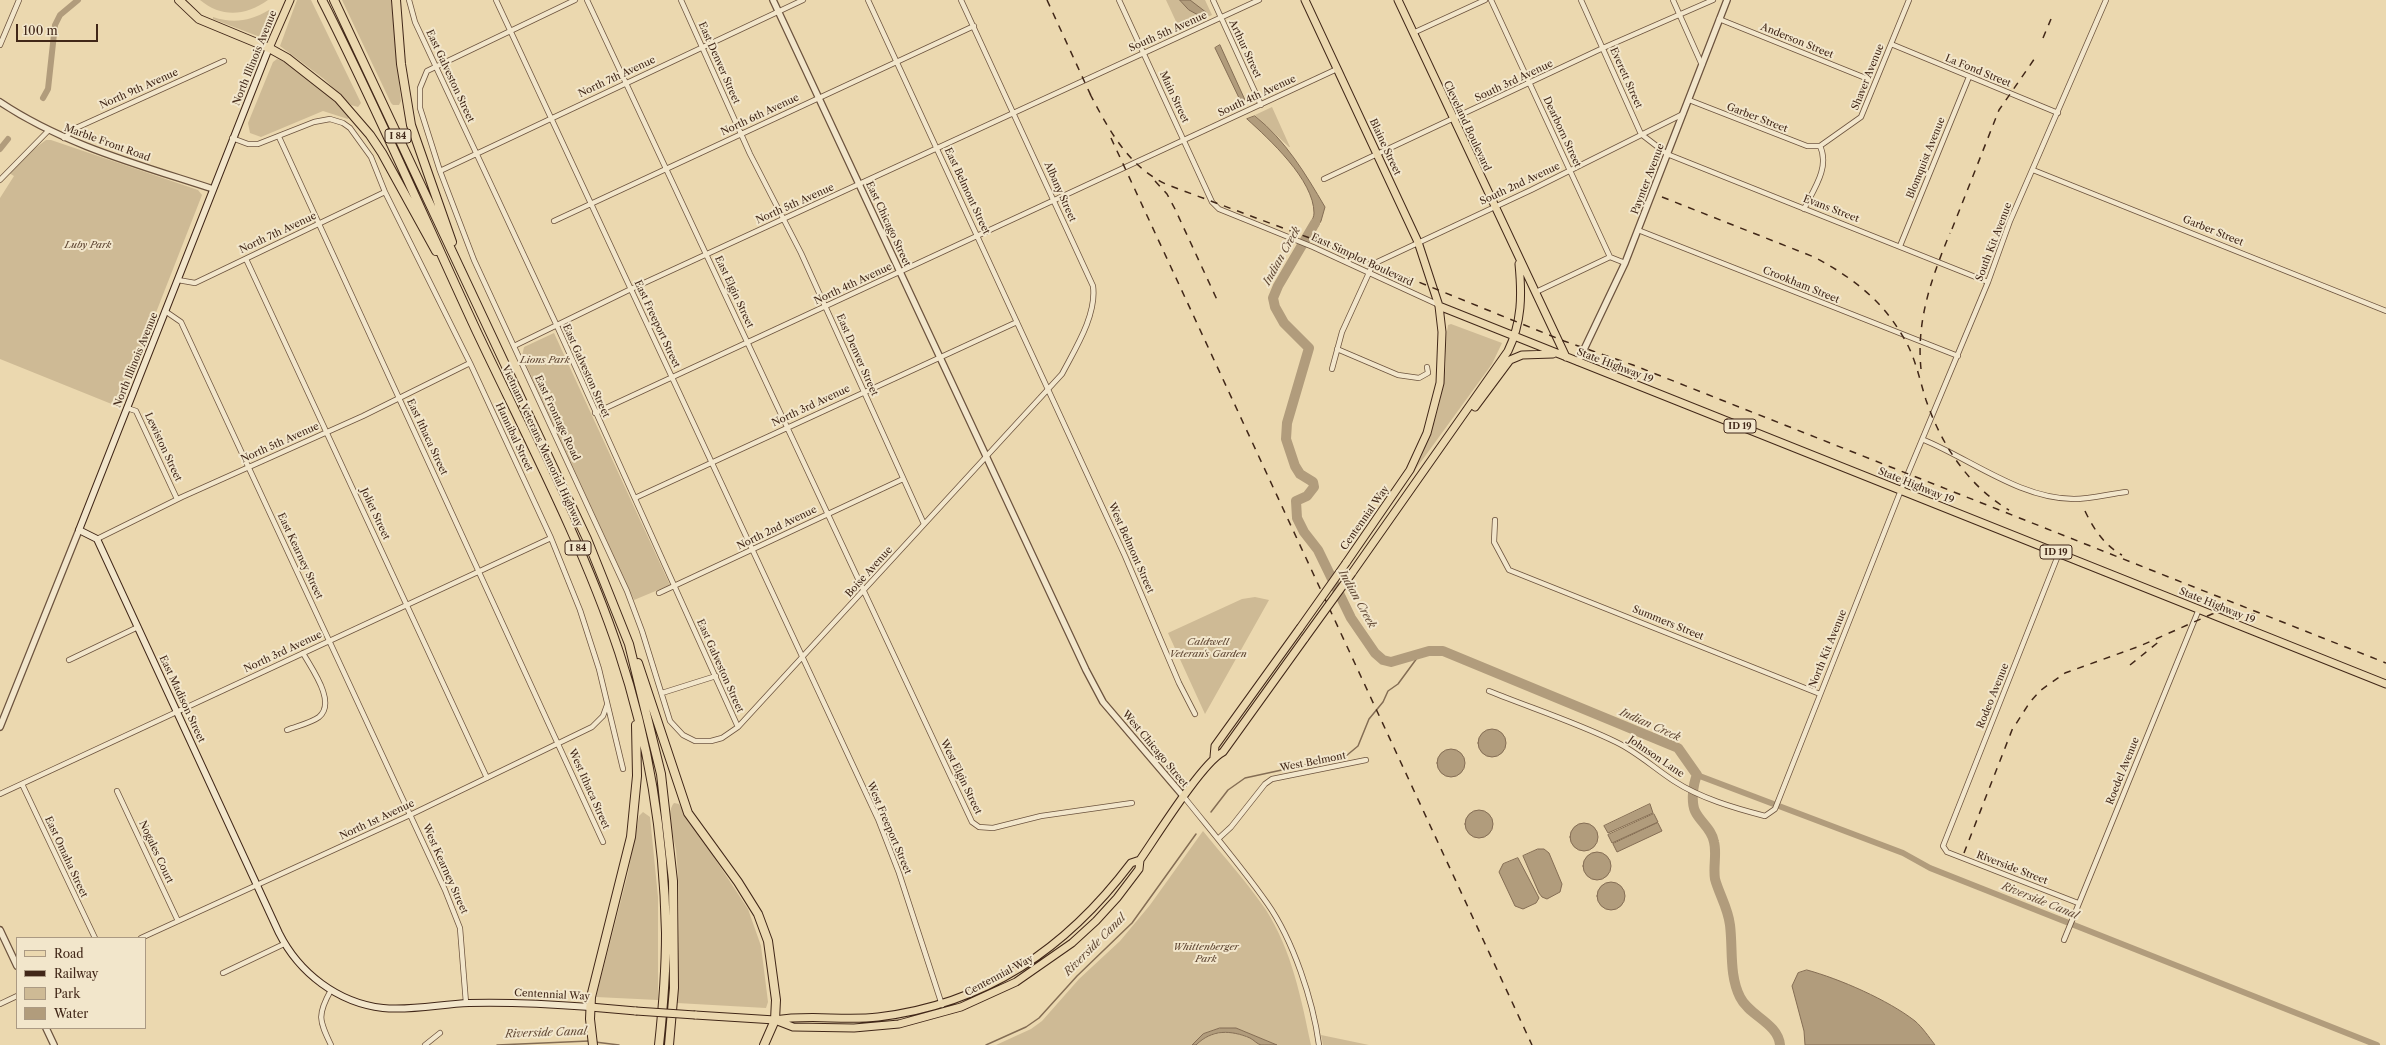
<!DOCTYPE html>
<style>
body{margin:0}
#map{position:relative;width:2386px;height:1045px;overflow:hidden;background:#ebd8af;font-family:"Libre Caslon Text",serif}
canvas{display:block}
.legend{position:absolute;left:16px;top:937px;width:130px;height:92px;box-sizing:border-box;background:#f2e6cb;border:1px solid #ab9a83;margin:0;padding:5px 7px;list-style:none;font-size:12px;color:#412718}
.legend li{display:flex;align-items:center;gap:8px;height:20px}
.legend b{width:20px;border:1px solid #ab9a83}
.scale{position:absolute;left:16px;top:24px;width:82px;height:18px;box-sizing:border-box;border:2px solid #412718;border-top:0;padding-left:5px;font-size:12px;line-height:14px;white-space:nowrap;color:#412718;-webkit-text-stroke:3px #f2e6cb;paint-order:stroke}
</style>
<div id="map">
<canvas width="2386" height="1045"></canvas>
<ul class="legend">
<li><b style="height:5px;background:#ebd8af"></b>Road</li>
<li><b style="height:5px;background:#412718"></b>Railway</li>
<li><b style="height:11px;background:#ceba95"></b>Park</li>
<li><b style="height:11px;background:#b19c7c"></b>Water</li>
</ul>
<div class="scale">100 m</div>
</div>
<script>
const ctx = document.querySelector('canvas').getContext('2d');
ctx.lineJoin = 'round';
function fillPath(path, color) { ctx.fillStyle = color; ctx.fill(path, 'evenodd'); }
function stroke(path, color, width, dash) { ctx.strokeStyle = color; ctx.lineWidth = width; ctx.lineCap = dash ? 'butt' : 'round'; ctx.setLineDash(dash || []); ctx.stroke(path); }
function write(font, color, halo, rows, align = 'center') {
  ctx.font = font + ' "Libre Caslon Text",serif'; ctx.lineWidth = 4; ctx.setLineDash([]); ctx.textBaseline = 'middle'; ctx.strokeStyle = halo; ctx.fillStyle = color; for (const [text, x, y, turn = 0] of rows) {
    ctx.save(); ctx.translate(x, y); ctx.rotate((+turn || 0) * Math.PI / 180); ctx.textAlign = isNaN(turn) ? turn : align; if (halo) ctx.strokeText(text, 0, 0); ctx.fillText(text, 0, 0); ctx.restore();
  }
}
fillPath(new Path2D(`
 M 200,0 L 268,0 C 245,16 222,18 200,0 Z
 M 297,0 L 311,0 L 361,103 L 358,107 L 351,105 L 324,79 L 280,46 Z
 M 342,0 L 391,0 L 401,101 L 399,105 L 393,105 L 391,103 Z
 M 1166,0 L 1205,0 L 1212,15 L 1180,30 Z
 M 269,10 L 271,12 L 262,36 L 260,37 L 213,19 L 213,17 C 234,24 250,21 269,10 Z
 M 277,59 L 284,61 L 319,86 L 350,116 L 348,119 L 323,111 L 261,137 L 250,133 L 248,123 L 273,62 Z
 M 1272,107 L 1290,147 L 1289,147 L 1255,115 Z
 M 46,140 L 51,140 L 198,190 L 202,195 L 119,407 L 0,359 L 0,198 L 14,176 L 9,173 L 30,152 Z
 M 1451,324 L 1502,343 L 1492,364 L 1415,470 C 1429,439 1441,408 1445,373 C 1447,357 1445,341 1448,325 Z
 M 554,333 L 670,585 L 634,600 L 522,356 L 524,347 Z
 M 1255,597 L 1269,600 L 1205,714 L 1168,633 L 1242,599 Z
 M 674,803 L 679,804 L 748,909 L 761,946 L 768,1002 L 766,1008 L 677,1003 C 679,952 681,901 676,850 C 674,838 665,813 674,803 Z
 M 643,812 L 650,817 L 658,897 L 658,1000 L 596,997 L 628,873 L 639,816 Z
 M 1203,831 C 1224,857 1247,882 1266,910 C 1292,951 1301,998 1311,1045 L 1277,1045 L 1236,1028 L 1220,1028 L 1203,1034 L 1192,1045 L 996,1045 L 1031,1029 L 1042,1021 L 1079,979 L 1120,941 L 1150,905 Z
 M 1232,1032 L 1252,1039 L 1261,1045 L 1196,1045 C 1207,1034 1217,1033 1232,1032 Z
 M 1321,1035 L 1369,1045 L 1323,1045 Z`), '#ceba95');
const water = new Path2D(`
 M 1180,0 L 1190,0 L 1207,13 L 1200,16 L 1189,10 Z
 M 1220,45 L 1245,100 L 1241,102 L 1215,48 Z
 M 1255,116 C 1286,141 1305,173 1325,207 L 1321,221 L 1312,236 L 1306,233 C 1308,227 1314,219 1314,213 C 1314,180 1269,139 1247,119 Z
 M1478 743a14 14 0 1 1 28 0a14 14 0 1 1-28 0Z
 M1437 763a14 14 0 1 1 28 0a14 14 0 1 1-28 0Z
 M 1650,804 L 1653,813 L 1608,833 L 1604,826 Z
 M1465 824a14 14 0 1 1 28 0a14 14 0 1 1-28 0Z
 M 1654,814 L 1658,822 L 1612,843 L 1608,835 Z
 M1570 837a14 14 0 1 1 28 0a14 14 0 1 1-28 0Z
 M 1658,823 L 1662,831 L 1617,852 L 1613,844 Z
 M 1538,849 L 1544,849 L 1549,853 L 1562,884 L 1560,892 L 1547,899 L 1542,897 L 1539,893 L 1523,856 Z
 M1583 866a14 14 0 1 1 28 0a14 14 0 1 1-28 0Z
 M 1518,858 L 1539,898 L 1536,903 L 1523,909 L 1515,906 L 1499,872 L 1503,864 Z
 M1597 896a14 14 0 1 1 28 0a14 14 0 1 1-28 0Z
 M 1807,970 C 1840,979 1888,1000 1915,1021 C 1922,1027 1929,1037 1935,1045 L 1805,1045 L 1804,1031 L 1792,986 L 1798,973 Z
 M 1220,1028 L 1236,1028 L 1277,1045 C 1272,1045 1265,1045 1261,1045 C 1257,1044 1254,1040 1250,1038 C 1231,1030 1212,1029 1196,1045 L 1192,1045 L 1203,1034 Z`);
fillPath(water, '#b19c7c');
stroke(water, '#846d54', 1);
stroke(new Path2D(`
 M 1211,812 L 1228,790 L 1245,778 L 1346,756 L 1358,746 L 1369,719 L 1383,702 L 1388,691 L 1398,684 L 1420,654
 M 595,1042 L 619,1045
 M 497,1045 L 589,1041
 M 986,1045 L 1026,1027 L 1039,1018 L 1077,976 L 1132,923 L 1196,834`), '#846d54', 1.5);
stroke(new Path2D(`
 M 43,98 L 48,89 L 55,25 L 60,15 L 78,0
 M 0,149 L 8,139
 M 1697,775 L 1903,853 L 1930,868 L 2377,1045`), '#b19c7c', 6);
stroke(new Path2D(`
 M 1315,223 L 1278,286 L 1273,298 L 1275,307 L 1284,323 L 1309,348 L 1287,423 L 1286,439 L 1295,466 L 1300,474 L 1313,482 L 1314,487 L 1307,496 L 1296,501 L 1297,518 L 1304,532 L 1318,550 L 1351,618 L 1375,653 L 1383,660 L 1391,662 L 1429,651 L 1443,651 L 1678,748 L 1697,775 C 1693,784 1691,802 1695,811 C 1700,822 1712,829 1714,842 C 1717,853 1713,867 1715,879 C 1719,894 1728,908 1730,925 C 1733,949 1729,975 1740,997 C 1749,1016 1778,1023 1780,1045`), '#b19c7c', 10);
const minor = new Path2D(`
 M 409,0 L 415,22 L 557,326 L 738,727
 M 496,0 L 878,819 L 899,873 L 942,1005
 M 575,0 L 427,71 L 420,88 L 420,108 L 440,171 L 474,260 L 627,591 L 642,631 L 670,721 L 683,735 L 695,741 L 711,741 L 722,738 L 738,727 L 1062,374 C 1075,349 1097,315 1093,286 L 961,0
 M 587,0 L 972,822 L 979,827 L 993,828 L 1041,816 L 1132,803
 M 681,0 L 750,154 L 801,253 L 924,524
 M 868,0 L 1125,556 L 1179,683 L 1195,714
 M 1119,0 L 1212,202 L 1219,209 L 1313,247 L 1439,305
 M 1213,0 L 1261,105
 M 1491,0 L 1610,257 L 1625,263
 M 1581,0 L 1641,134 L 1667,154 L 1988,282
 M 1673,0 L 1702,65
 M 1719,19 L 1868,79
 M 1413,33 L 1485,0
 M 1891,44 L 2058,113
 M 0,45 L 19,0
 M 1689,100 L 1807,146 L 1820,146
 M 279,137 L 603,842
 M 64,138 L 76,128 L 224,61
 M 232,138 L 248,144 L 258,144 L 314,122 L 330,119 L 343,123 L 350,128 L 371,157 L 385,192 L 470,363 L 551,538 L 580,610 L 599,669 L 623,769
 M 1820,146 L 1861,117 L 1909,0
 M 2033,170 L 2386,311
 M 440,171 L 803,0
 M 1324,179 L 1603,48 L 1713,0
 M 0,180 L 48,131
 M 1804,209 C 1814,189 1830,167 1820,146
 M 554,221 L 974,26
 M 1638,230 L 1958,356
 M 1900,246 L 1969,77
 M 246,259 L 487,778
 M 178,280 L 195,283 L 385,192
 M 1536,292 L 1610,257
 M 165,311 L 181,322 L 445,890 L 460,928 L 466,1003
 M 514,346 L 631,289 L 1259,0
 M 1337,349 L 1398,375 L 1419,378 L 1428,373 L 1427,367
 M 1332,369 L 1342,332 L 1373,264 L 1531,190 L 1683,114
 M 127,408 L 136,411 L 177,499
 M 595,413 L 1337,69
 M 1924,440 C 1972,460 2021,499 2074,499 C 2091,499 2109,494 2126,492
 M 635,498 L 1017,322
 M 1495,520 L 1494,542 L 1509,570 L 1820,694
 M 97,539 L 182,497 L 363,416 L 470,363
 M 2059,553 L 1943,846 L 1947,852 L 2078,903
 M 659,593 L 903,479
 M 69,660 L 138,627
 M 1489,691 C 1531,708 1575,722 1616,742 C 1637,752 1654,768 1674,781 C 1700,798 1734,808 1765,816 L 1775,809 L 1901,490 L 1988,282 L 2010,221 L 2106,0
 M 662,693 L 716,676
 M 287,730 C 297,726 311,723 319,717 C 337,702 311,668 303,653
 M 22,784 L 95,938
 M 117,791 L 178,921
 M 0,794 L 551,538
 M 1184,797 C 1212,832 1241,866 1267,903 C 1293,940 1313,1000 1319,1045
 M 1218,839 L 1231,827 L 1265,784 L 1272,779 L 1366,760
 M 141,938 L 410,815 L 592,727 L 603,716 L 607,705
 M 2064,940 L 2199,609
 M 223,973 L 284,944
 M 0,1004 L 17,996
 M 331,1045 C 319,1020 317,1015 331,990
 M 425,1045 L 440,1033`);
const tertiary = new Path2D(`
 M 773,0 L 1086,670 L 1103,702 L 1184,797
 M 0,102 C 64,145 140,165 213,189
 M 1578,362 L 1625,263 L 1727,0
 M 0,727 L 79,530
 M 0,930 L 17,966
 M 46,1028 L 54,1045`);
const secondary = new Path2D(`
 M 269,48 L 79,530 L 97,539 L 279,933 C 299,973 338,1003 383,1008 C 411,1011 441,1004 469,1003 C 509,1002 550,1004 590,1007`);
const primary = new Path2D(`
 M 1305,0 L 1418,242 L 1439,306 L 1442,332 L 1440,383 L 1427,433 L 1410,470 L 1346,563
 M 1398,0 L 1566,357
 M 269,48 L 290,0
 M 1439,306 L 2386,684
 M 1475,407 L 1510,360 L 1522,355 L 1553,354
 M 1352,573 L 1508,351 C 1522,322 1522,295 1519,264
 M 1214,757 L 1215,746 L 1300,628
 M 590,1007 L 636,1011
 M 695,1015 L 775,1020 L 793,1027 L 854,1028 L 899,1024 L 961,1007 L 1016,982 L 1072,943 L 1096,921 L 1117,898 L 1139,869 L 1140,860 C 1156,837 1202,763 1223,752 L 1305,638
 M 775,1020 C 809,1014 844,1021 878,1017 C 986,1004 1066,949 1131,863 L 1140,860`);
const motorway = new Path2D(`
 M 179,0 L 199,19 L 269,48 L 287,58 L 338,98 L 370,135 L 382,153 L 436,251
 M 322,0 C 377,108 425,220 476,330 C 526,436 582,541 619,652 C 649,742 664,839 666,933 C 666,970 663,1008 659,1045
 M 334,0 L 587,539 L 629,644 L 661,774 L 673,881 L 674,988 L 669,1045
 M 396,0 L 401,64 L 411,125 L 452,242
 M 638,663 L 688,813 L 738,882 L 758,914 L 768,941 L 776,1000 L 775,1020 L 764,1045
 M 593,1045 L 590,1019 L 591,997 L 631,837 L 637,776 L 636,725`);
stroke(minor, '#6c533e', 6);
stroke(tertiary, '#6c533e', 8);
stroke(secondary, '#412718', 8);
stroke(primary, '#412718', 9);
stroke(motorway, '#412718', 10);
stroke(minor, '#f2e6cb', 4.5);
stroke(tertiary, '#f2e6cb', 5.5);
stroke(secondary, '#f2e6cb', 6);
stroke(primary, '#ebd8af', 7);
stroke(motorway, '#ebd8af', 8);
stroke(new Path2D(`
 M 1047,0 L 1092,98
 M 2043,38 L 2051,19
 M 1090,94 C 1109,130 1129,168 1168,185 L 1315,240 L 1564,341 L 1633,365 L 2386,663
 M 1111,138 L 1532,1045
 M 1155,181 L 1167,194 L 1175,209 L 1219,304
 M 1662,197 L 1814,257 C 1850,276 1881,299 1902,335 C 1915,355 1919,378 1926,400 C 1941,444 1968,486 2009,510
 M 1952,229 L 1999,110 L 2035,58
 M 1921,369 C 1916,320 1932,277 1950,233
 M 2085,511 C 2093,528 2104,545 2122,555
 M 2130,665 L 2161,640
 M 1964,853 L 2012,730 L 2030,702 L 2041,690 L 2065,673 L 2140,646 L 2212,614 L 2230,612 L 2255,614`), '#412718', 1.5, [7, 7]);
const primaryBridge = new Path2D(`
 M 1300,628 L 1346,563
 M 1305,638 L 1352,573
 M 636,1011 L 695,1015`);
stroke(primaryBridge, '#412718', 9, []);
stroke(primaryBridge, '#ebd8af', 7);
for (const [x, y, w] of [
 [398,136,26],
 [1740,426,32],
 [578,548,26],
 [2056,552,32]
]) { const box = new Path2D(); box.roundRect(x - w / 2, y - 7, w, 14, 3); ctx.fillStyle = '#f2e6cb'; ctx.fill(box); stroke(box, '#412718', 1); }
write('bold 9px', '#412718', null, [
 ["I 84",398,136],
 ["ID 19",1740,426],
 ["I 84",578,548],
 ["ID 19",2056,552]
]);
write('10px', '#412718', '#f2e6cb', [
 ["South 5th Avenue",1168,32,-24],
 ["Anderson Street",1797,41,22],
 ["Arthur Street",1245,49,65],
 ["North Illinois Avenue",255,58,-68],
 ["East Denver Street",719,63,66],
 ["La Fond Street",1978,71,22],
 ["East Galveston Street",450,76,65],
 ["North 7th Avenue",617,77,-25],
 ["Shaver Avenue",1868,77,-68],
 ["Everett Street",1626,78,66],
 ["South 3rd Avenue",1514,81,-25],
 ["North 9th Avenue",139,89,-24],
 ["South 4th Avenue",1257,96,-25],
 ["Main Street",1174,97,65],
 ["North 6th Avenue",760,115,-25],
 ["Garber Street",1757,118,21],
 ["Cleveland Boulevard",1467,126,65],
 ["Dearborn Street",1562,132,65],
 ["Marble Front Road",107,143,20],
 ["Blaine Street",1385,147,65],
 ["Blomquist Avenue",1926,158,-68],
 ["Paynter Avenue",1648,179,-69],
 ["South 2nd Avenue",1520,184,-25],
 ["East Belmont Street",967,191,65],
 ["Albany Street",1060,192,66],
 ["North 5th Avenue",795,204,-24],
 ["Evans Street",1831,209,21],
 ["East Chicago Street",888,224,65],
 ["Garber Street",2213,231,22],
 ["North 7th Avenue",278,233,-25],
 ["South Kit Avenue",1994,242,-69],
 ["East Simplot Boulevard",1362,260,25],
 ["North 4th Avenue",853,284,-25],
 ["Crookham Street",1801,285,22],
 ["East Elgin Street",734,292,65],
 ["East Freeport Street",657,324,65],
 ["East Denver Street",857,355,66],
 ["North Illinois Avenue",136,360,-68],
 ["State Highway 19",1615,366,21],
 ["East Galveston Street",586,371,66],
 ["North 3rd Avenue",811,406,-25],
 ["East Frontage Road",557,418,65],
 ["East Ithaca Street",427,437,65],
 ["Hannibal Street",514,437,65],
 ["North 5th Avenue",280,443,-24],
 ["Vietnam Veterans Memorial Highway",542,446,65],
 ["Lewiston Street",163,447,65],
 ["State Highway 19",1916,486,22],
 ["Joliet Street",375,514,65],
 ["Centennial Way",1365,518,-55],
 ["North 2nd Avenue",777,528,-26],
 ["West Belmont Street",1131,548,66],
 ["East Kearney Street",300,556,65],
 ["Boise Avenue",869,572,-48],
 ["State Highway 19",2217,606,22],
 ["Summers Street",1668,623,22],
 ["North Kit Avenue",1828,649,-68],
 ["North 3rd Avenue",283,652,-25],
 ["East Galveston Street",720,666,66],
 ["Rodeo Avenue",1993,696,-68],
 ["East Madison Street",182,699,65],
 ["West Chicago Street",1155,749,50],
 ["Johnson Lane",1656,757,34],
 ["West Belmont",1313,762,-11],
 ["Roedel Avenue",2123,771,-68],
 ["West Elgin Street",961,777,64],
 ["West Ithaca Street",589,789,66],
 ["North 1st Avenue",377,820,-25],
 ["West Freeport Street",889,828,67],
 ["Nogales Court",156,852,65],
 ["East Omaha Street",66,857,65],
 ["Riverside Street",2012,868,21],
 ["West Kearney Street",445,869,66],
 ["Centennial Way",999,976,-28],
 ["Centennial Way",552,995,3]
]);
write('italic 10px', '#5d4431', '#f2e6cb', [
 ["Luby Park",88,245],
 ["Lions Park",545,360],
 ["Caldwell",1208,642],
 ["Veteran's Garden",1208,654],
 ["Whittenberger",1206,947],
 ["Park",1206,959]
]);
write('italic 11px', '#634a36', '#f2e6cb', [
 ["Indian Creek",1282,256,-61],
 ["Indian Creek",1357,599,61],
 ["Indian Creek",1650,725,24],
 ["Riverside Canal",2040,901,22],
 ["Riverside Canal",1095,945,-45],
 ["Riverside Canal",546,1033,-2]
]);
</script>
